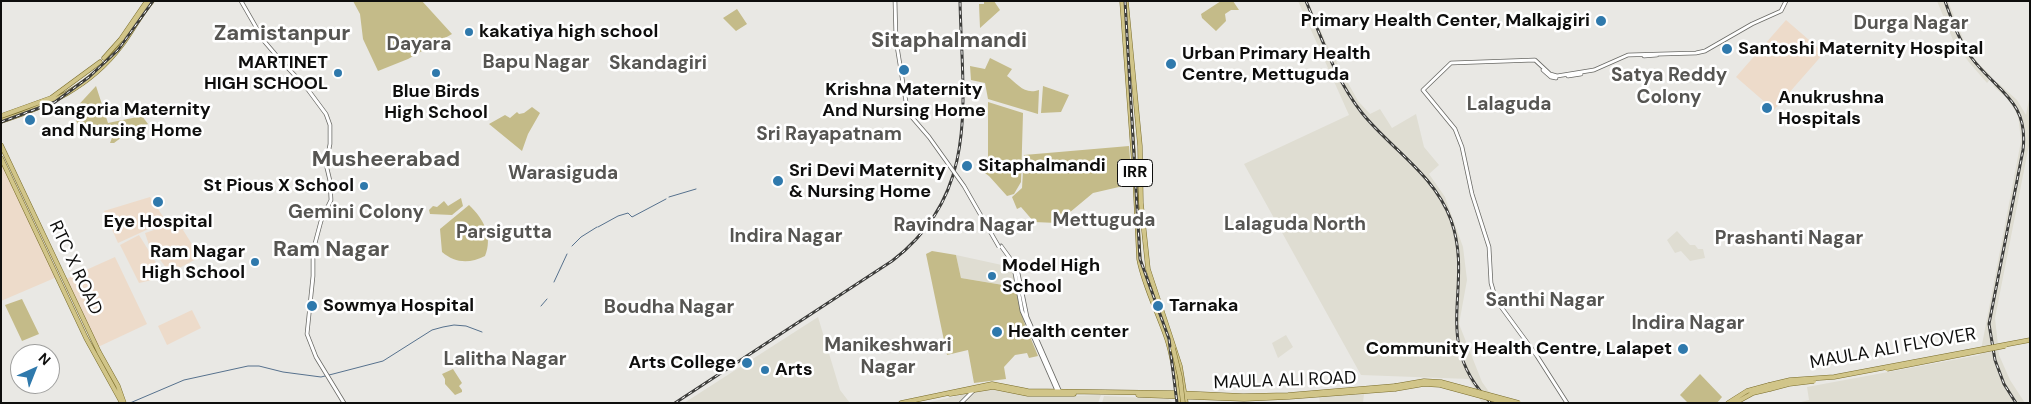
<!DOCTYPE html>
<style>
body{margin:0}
#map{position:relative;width:2031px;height:404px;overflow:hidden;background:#e9e8e4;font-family:"DM Sans",sans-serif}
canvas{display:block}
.frame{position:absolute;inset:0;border:2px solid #0e0e0d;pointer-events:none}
.north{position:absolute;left:10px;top:344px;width:50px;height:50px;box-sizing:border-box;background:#fff;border:1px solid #9f9f9e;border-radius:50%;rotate:44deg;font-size:14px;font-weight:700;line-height:20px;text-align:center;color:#0e0e0d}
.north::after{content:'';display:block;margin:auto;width:18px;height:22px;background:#2f79ac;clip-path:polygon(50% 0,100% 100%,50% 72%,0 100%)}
</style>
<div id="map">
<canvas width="2031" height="404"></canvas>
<div class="frame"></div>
<div class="north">N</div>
</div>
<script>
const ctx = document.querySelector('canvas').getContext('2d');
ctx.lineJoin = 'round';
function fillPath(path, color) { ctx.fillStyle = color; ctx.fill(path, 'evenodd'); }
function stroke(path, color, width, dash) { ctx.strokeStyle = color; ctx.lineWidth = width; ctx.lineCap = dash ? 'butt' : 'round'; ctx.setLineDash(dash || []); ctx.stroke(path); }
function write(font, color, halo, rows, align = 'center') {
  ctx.font = font + ' "DM Sans",sans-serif'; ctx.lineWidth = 5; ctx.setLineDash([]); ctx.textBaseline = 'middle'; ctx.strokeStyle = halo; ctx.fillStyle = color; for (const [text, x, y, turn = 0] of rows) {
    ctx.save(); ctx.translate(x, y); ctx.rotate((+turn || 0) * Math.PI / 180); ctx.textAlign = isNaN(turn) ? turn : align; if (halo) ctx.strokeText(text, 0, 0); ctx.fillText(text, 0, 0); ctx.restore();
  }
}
fillPath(new Path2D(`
 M 1786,20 L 1824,53 L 1774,110 L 1736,77 Z
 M 4,165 L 57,277 L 1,301 L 1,166 Z
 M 150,197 L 166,221 L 118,243 L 104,211 Z
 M 178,222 L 200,257 L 170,273 L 149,245 L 145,233 Z
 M 139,235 L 165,277 L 139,283 L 120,245 Z
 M 115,257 L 147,324 L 98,347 L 66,279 Z
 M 192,310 L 201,328 L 167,345 L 158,326 Z`), '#eddbca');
fillPath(new Path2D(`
 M 1298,1 L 1308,1 L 1326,43 L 1358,101 L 1370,114 L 1380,109 L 1392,128 L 1416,114 L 1424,147 L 1439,165 L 1429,174 L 1445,197 L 1463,247 L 1467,280 L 1459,324 L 1482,382 L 1497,403 L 1482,403 L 1469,379 L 1361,375 L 1244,164 L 1349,115 Z
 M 1937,1 L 1948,1 L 1966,46 L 1977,62 L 1992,77 L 1987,83 L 1968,61 L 1953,40 Z
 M 1997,82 L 2017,100 L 2026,115 L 2030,94 L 2030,140 L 1995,318 L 1999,355 L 2010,380 L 2025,403 L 1797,403 L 1809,400 L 1807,387 L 1980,355 L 2021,141 L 2018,115 L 2008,99 L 1993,86 Z
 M 1677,231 L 1690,245 L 1695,245 L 1698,249 L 1703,249 L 1705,258 L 1690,261 L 1681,251 L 1675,253 L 1667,240 Z
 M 956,255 L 1011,267 L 1014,273 L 1015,287 L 961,278 Z
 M 818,317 L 840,390 L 850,403 L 684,403 Z
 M 1286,335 L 1293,347 L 1278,358 L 1272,343 Z
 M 987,389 L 1069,396 L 1101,395 L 1098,403 L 926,403 Z
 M 1364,394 L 1363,403 L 1320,403 L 1319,396 Z
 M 1104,396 L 1168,399 L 1174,403 L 1102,403 Z`), '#dfddd2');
fillPath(new Path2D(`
 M 353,1 L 422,1 L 452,34 L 408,59 L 378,71 L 363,39 L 360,14 Z
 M 984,1 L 994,1 L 1000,10 L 980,28 L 979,4 L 984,4 Z
 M 1221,1 L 1233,1 L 1239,10 L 1231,10 L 1225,14 L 1226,21 L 1216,31 L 1202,18 L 1201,14 Z
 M 737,9 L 747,24 L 736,31 L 723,18 Z
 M 990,58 L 1012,69 L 1007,76 C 1018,84 1024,95 1039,90 L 1038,114 L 988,99 L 985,83 L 971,80 L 970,66 L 985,69 Z
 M 96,86 L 108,123 L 142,116 L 148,124 L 126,134 L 114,143 L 110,143 L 113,135 L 91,133 L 83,135 L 72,112 Z
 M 1043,86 L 1069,95 L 1061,112 L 1041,113 Z
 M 988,102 L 1023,113 L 1021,182 L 1014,194 L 1007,196 L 989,176 L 982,171 L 984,158 L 988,157 Z
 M 532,107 L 540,113 L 528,134 L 522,151 L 489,124 L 505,115 L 510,118 L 517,112 L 519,114 L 524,113 Z
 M 1129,146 L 1132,184 L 1093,193 L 1057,223 L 1034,222 L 1021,207 L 1017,209 L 1012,197 L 1022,188 L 1024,155 Z
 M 461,198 L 463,206 L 452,215 L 430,214 L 429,210 L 433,206 L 437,207 L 444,201 L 448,206 Z
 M 469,205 C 484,219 493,237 485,256 C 469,264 455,263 442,252 L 440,229 Z
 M 932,251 L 956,255 L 961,278 L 1015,287 L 1024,322 L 1038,356 L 1029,358 L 1027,353 L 1015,355 L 1004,367 L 1006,379 L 974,383 L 968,350 L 947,355 L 926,254 Z
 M 22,299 L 39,334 L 22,341 L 5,305 Z
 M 453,369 L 462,383 L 459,386 L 462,390 L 462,392 L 455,395 L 445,384 L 445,379 L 442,374 Z
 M 1700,374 L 1722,397 L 1717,403 L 1688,403 L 1680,395 Z`), '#c4bb89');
stroke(new Path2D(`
 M 669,197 L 696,189
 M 598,227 L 618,216 L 628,213 L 632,217 L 666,199
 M 572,246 L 581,237 L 597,227
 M 554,282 L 567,254
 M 541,306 L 547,299
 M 130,403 L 184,380 L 248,366 L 259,366 L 283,372 L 321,377 L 333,374 L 383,361 L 432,330 L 443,327 L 454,325 L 466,326 L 482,332`), '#56718d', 1);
const secondary = new Path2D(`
 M 241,1 L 264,41 L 282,62 L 306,87 L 326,114 L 330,125 L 330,144 L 326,164 L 330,181 L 331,200 L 321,221 L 313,251 L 313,276 L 307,334 L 316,357 L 344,403
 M 895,1 L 896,40 L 907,108
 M 1644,56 L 1657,55
 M 1543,70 L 1551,77 L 1556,78
 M 1568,76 L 1581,74
 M 1001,246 L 1017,268 L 1027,317 L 1060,392
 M 1014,268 L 1022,311 L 1058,393
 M 961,403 L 973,391
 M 1567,403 L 1537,356 L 1496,300 L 1491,283 L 1489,247 L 1472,194 L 1462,147 L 1455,129 L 1423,90 L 1451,63 L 1535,60 L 1550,74 L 1557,76 L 1594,70 L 1628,55 L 1696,53 L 1705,51 L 1752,24 L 1781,11 L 1786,1`);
const primary = new Path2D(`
 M 1122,1 L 1135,178 L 1139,259 C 1144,286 1158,312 1167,339 C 1174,360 1176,381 1179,403
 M 1126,1 L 1140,146 L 1141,203 L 1148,269 L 1180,366 L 1186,403
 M 104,58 L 121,39 L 147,1
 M 1,116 L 51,98 L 100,62
 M 1,121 C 48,106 90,87 121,46 C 132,32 140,15 152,1
 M 1,145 L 99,352 L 118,386 L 124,403
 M 1,158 L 86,338 L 122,403
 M 950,394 L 993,387 L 1028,394 L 1074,394
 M 1138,395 L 1244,399 L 1289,397 L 1395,389
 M 901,403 L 992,384 L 1028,391 L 1178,393 L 1243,396 L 1288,395 L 1395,386
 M 1728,403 L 1747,391 L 1769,385
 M 1735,403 L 1753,393 L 1770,389`);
stroke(secondary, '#686864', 4.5);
stroke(primary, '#796c2b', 5);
stroke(secondary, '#fff', 3);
stroke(primary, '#d1c589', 4);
const rail = new Path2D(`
 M 1125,1 L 1140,259 L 1169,339 L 1177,403
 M 1306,1 C 1322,39 1336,80 1362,113 C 1391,149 1434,174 1451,220 C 1475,288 1429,341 1491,403
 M 1945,1 C 1952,21 1959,40 1971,57 C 1996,91 2029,100 2023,150 L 1989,324 L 1995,360 L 2004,384 L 2016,403
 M 1,122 L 55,102 L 89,77 L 118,50 L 153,1
 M 675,403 L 892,261 C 981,193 962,100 960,1`);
stroke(rail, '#3d3d3b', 3);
stroke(rail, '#fff', 1, [4]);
const secondaryBridge = new Path2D(`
 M 907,108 L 910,115 L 929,137 L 964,186 L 999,247`);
const primaryBridge = new Path2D(`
 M 1173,348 L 1180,377 L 1183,403
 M 1887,369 L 2005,346
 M 1769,385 L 1790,380 L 1834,377 L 2030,340
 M 1395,386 L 1424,381 L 1441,382 L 1519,403
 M 1395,389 L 1424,384 L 1440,385 L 1506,403
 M 1770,389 L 1789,384 L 1814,381`);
stroke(secondaryBridge, '#686864', 4.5, []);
stroke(primaryBridge, '#796c2b', 5, []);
stroke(secondaryBridge, '#fff', 3);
stroke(primaryBridge, '#d1c589', 4);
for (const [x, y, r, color] of [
 [1601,21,6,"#2f79ac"],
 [469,32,5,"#2f79ac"],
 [1727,49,6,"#2f79ac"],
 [1171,64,6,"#2f79ac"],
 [904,70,6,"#2f79ac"],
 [338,73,5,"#2f79ac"],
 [436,73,5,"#2f79ac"],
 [1767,108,6,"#2f79ac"],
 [30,120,6,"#2f79ac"],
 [967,166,6,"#2f79ac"],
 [778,181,6,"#2f79ac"],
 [364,186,5,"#2f79ac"],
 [158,202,6,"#2f79ac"],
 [255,262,5,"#2f79ac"],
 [992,276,5,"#2f79ac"],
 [312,306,6,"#2f79ac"],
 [1158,306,6,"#2f79ac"],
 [997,332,6,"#2f79ac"],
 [1683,349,6,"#2f79ac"],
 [747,363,6,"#2f79ac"],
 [765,370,5,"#2f79ac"]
]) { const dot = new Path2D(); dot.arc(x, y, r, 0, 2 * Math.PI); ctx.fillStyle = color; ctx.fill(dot); stroke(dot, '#fff', 2); }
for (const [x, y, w] of [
 [1135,173,35]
]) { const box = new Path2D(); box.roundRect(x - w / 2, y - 13.5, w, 27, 4); ctx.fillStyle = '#fff'; ctx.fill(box); stroke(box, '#0e0e0d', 1); }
write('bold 16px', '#0e0e0d', null, [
 ["IRR",1135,173]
]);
write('bold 18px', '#0e0e0d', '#fff', [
 ["Primary Health Center, Malkajgiri",1590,21,"right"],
 ["kakatiya high school",479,32],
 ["Santoshi Maternity Hospital",1738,49],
 ["Urban Primary Health",1182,54],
 ["Centre, Mettuguda",1182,75],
 ["MARTINET",328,63,"right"],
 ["HIGH SCHOOL",328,84,"right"],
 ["Krishna Maternity",904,90,"center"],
 ["And Nursing Home",904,111,"center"],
 ["Blue Birds",436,92,"center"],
 ["High School",436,113,"center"],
 ["Anukrushna",1778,98],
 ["Hospitals",1778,119],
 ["Dangoria Maternity",41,110],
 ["and Nursing Home",41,131],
 ["Sitaphalmandi",978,166],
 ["Sri Devi Maternity",789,171],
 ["& Nursing Home",789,192],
 ["St Pious X School",354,186,"right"],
 ["Eye Hospital",158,222,"center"],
 ["Ram Nagar",245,252,"right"],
 ["High School",245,273,"right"],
 ["Model High",1002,266],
 ["School",1002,287],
 ["Sowmya Hospital",323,306],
 ["Tarnaka",1169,306],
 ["Health center",1008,332],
 ["Community Health Centre, Lalapet",1672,349,"right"],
 ["Arts College",736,363,"right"],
 ["Arts",775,370]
], 'left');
write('18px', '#0e0e0d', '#fff', [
 ["RTC X ROAD",75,268,65],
 ["MAULA ALI FLYOVER",1893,349,-10],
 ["MAULA ALI ROAD",1285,381,-2]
]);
write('bold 19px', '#565552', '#fff', [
 ["Durga Nagar",1911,24],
 ["Dayara",419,45],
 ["Bapu Nagar",536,63],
 ["Skandagiri",658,64],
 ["Satya Reddy",1669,76],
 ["Colony",1669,98],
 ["Lalaguda",1509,105],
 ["Sri Rayapatnam",829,135],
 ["Warasiguda",563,174],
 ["Gemini Colony",356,213],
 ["Mettuguda",1104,221],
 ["Lalaguda North",1295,225],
 ["Ravindra Nagar",964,226],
 ["Parsigutta",504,233],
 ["Indira Nagar",786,237],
 ["Prashanti Nagar",1789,239],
 ["Santhi Nagar",1545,301],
 ["Boudha Nagar",669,308],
 ["Indira Nagar",1688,324],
 ["Manikeshwari",888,346],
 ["Nagar",888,368],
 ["Lalitha Nagar",505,360]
]);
write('bold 22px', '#565552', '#fff', [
 ["Zamistanpur",282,34],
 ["Sitaphalmandi",949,41],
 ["Musheerabad",386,160],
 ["Ram Nagar",331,250]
]);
</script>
